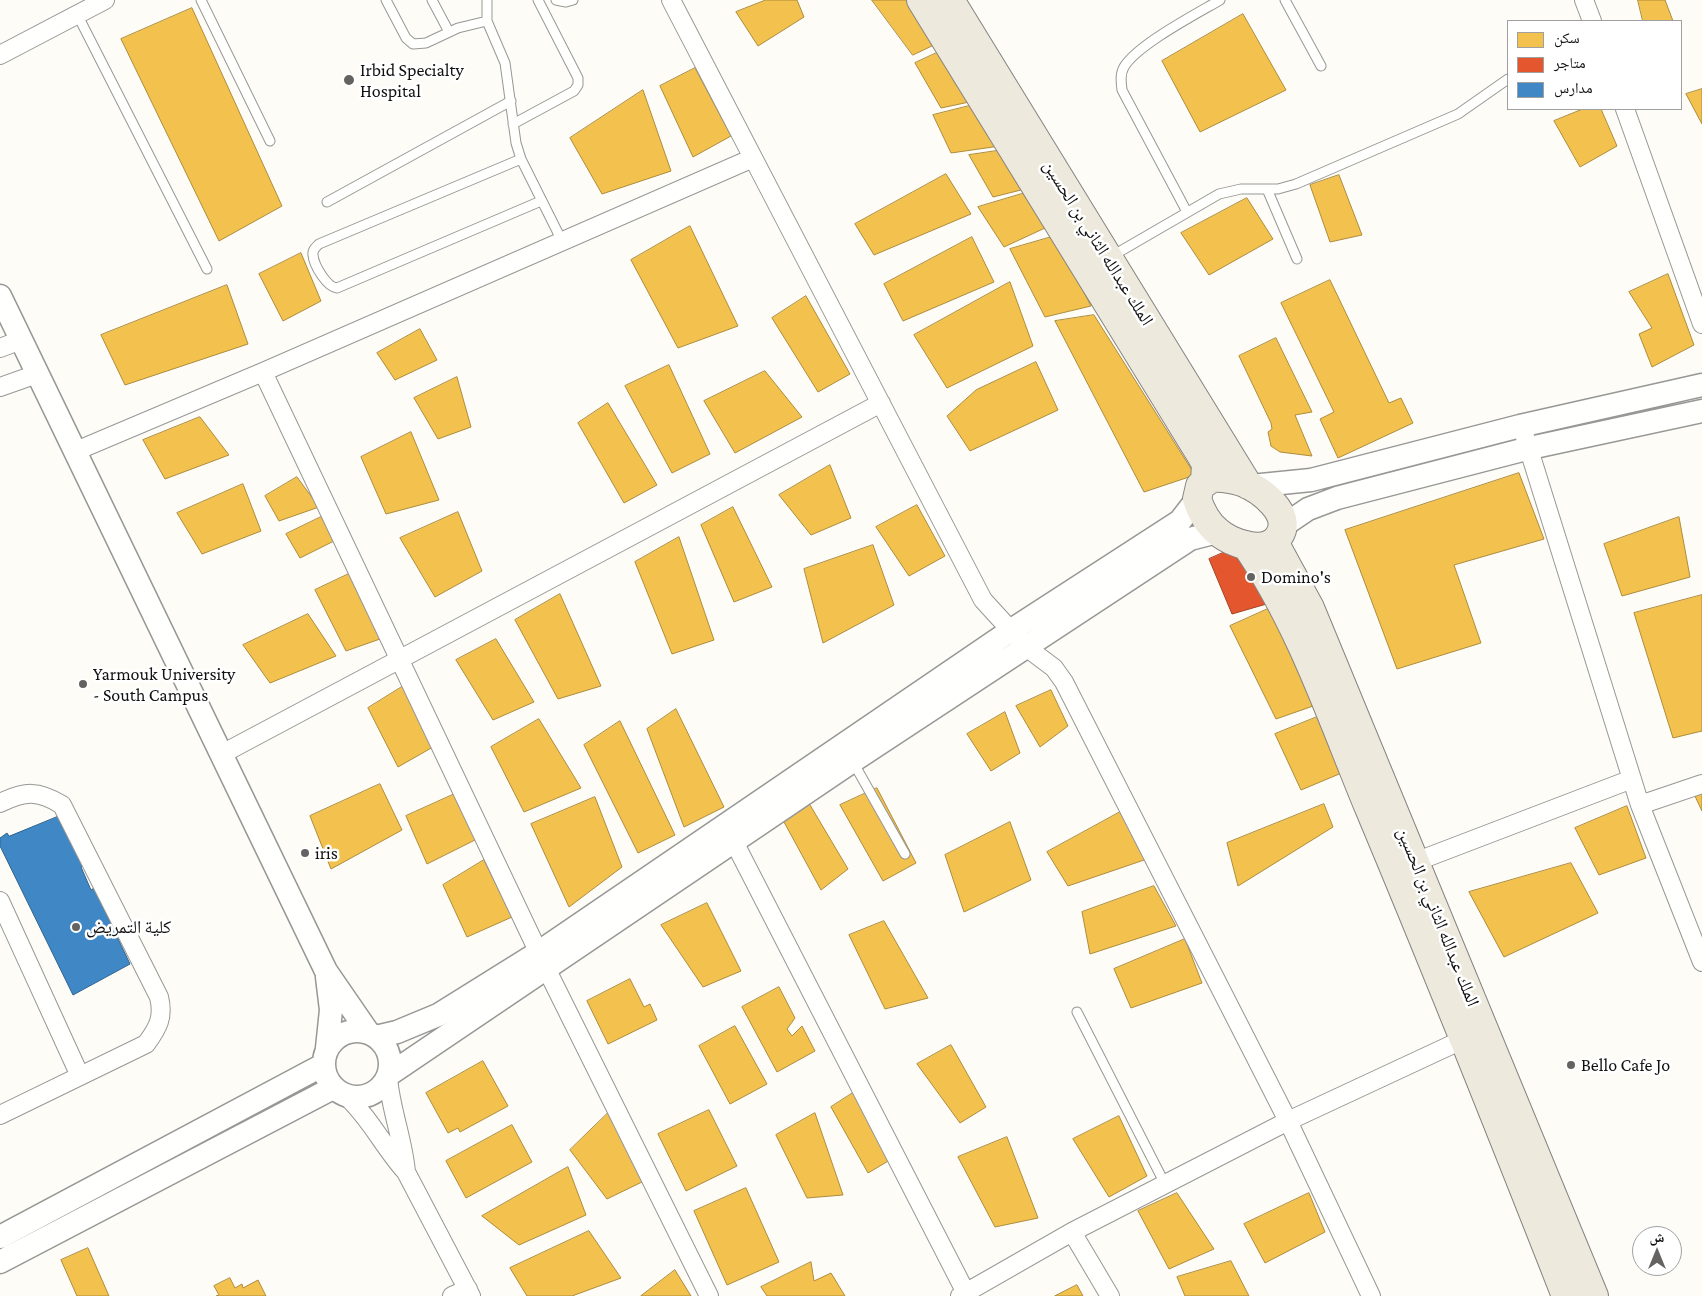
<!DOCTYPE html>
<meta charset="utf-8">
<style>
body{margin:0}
#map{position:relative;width:1702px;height:1296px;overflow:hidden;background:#fdfcf7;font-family:"Crimson Pro","Noto Naskh Arabic",serif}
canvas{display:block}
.legend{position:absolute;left:1507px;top:20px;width:175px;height:90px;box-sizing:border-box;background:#fff;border:1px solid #a0a0a0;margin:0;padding:6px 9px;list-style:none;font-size:15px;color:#111}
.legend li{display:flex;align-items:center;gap:10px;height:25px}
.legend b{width:25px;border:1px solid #a0a0a0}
.north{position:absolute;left:1632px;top:1226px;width:50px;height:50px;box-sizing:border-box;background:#fff;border:1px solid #a0a0a0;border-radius:50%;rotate:0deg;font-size:14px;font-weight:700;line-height:20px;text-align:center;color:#111}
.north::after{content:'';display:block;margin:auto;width:18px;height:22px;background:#646362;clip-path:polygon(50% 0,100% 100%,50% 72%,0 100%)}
</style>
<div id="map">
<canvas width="1702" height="1296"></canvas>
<ul class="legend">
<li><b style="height:14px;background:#f2c14e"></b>سكن</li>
<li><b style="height:14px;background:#e4572e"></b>متاجر</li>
<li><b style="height:14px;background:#3f88c5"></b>مدارس</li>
</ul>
<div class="north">ش</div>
</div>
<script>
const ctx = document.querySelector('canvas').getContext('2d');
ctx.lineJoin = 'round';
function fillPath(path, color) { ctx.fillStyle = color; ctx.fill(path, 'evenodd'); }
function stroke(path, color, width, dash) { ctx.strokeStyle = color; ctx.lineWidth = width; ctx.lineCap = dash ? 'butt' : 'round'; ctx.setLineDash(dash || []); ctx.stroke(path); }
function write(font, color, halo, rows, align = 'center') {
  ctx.font = font + ' "Crimson Pro","Noto Naskh Arabic",serif'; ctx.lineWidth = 5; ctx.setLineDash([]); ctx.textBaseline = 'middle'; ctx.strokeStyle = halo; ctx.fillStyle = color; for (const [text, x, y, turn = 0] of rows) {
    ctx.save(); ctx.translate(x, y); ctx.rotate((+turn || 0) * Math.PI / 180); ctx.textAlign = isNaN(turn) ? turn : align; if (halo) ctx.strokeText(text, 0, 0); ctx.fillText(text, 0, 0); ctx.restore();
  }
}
const homes = new Path2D(`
 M 766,0 L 797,0 L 804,17 L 758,46 L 736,12 Z
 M 872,0 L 908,0 L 936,44 L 913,55 Z
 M 1638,0 L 1665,0 L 1673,21 L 1643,21 Z
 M 192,8 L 282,206 L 219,241 L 121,39 Z
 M 1243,14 L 1286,90 L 1200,132 L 1162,61 Z
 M 943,50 L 974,101 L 941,108 L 915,63 Z
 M 695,68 L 731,136 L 693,157 L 660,86 Z
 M 1702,89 L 1702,124 L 1686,94 Z
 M 643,90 L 671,171 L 602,194 L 570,138 Z
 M 973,105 L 1000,146 L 951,153 L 933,115 Z
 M 1583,109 L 1601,109 L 1617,146 L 1580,167 L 1554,121 Z
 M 1003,150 L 1025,189 L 993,197 L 969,155 Z
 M 946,174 L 971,214 L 874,255 L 855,224 Z
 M 1339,175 L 1362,235 L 1330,242 L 1310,185 Z
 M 1025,193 L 1045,228 L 1004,247 L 978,207 Z
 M 1247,198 L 1273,239 L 1209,275 L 1181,233 Z
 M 690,226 L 738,326 L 678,348 L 631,260 Z
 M 1055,236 L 1091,306 L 1045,317 L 1010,249 Z
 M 972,237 L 994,282 L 903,321 L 884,284 Z
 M 301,253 L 321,301 L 283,321 L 259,274 Z
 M 1668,274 L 1694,345 L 1652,367 L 1639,334 L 1652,328 L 1629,292 Z
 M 1330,280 L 1389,403 L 1401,398 L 1413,423 L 1338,458 L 1320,419 L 1334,412 L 1281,303 Z
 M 1010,282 L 1033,346 L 947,388 L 914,335 Z
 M 227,285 L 248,344 L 125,385 L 101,335 Z
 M 806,296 L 850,374 L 818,392 L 772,318 Z
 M 1094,315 L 1195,475 L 1144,492 L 1055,321 Z
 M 420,329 L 437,360 L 395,380 L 377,353 Z
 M 1276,338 L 1312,412 L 1295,415 L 1312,456 L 1280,452 L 1271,446 L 1268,432 L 1272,429 L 1271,423 L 1239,356 Z
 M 1036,362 L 1058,410 L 970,451 L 947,416 L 976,390 Z
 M 669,365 L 710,454 L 672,473 L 625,386 Z
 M 765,371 L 802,417 L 735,453 L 704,401 Z
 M 457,377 L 471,427 L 438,439 L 414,398 Z
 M 608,403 L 657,485 L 624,503 L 578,423 Z
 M 200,417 L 229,455 L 165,479 L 143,440 Z
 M 411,432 L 439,500 L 386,514 L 361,457 Z
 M 830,465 L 851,518 L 811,535 L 779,495 Z
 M 1519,473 L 1544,539 L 1454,565 L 1481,643 L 1397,669 L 1345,530 Z
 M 297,477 L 319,507 L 279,521 L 265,496 Z
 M 243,484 L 261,531 L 202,554 L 177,513 Z
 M 917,505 L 945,556 L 909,576 L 876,527 Z
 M 733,507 L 772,587 L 734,602 L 701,525 Z
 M 458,512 L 482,571 L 435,597 L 400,538 Z
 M 321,517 L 336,540 L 300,558 L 286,534 Z
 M 1679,517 L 1690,577 L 1622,596 L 1604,544 Z
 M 679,537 L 714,640 L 672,654 L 635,562 Z
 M 873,545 L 894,605 L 823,643 L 804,569 Z
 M 353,572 L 380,639 L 346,651 L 315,590 Z
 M 560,594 L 601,686 L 558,699 L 515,620 Z
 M 1702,595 L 1702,731 L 1673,738 L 1634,613 Z
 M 1270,608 L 1316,705 L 1276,719 L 1230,626 Z
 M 308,614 L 336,656 L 270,683 L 243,645 Z
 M 496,639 L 534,702 L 493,720 L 456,660 Z
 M 405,685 L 433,747 L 398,767 L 368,708 Z
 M 1051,690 L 1068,726 L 1040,747 L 1016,706 Z
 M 676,709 L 724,807 L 684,827 L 647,729 Z
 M 1005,712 L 1020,753 L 991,771 L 967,734 Z
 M 1322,715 L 1344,772 L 1301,790 L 1275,734 Z
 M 539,719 L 581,788 L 524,812 L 491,747 Z
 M 620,721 L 675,835 L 638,853 L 584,745 Z
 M 380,784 L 402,830 L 331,869 L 310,816 Z
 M 877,788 L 916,863 L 883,881 L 840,805 Z
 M 1702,790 L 1702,811 L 1693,792 Z
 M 459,792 L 475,840 L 427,864 L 406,816 Z
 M 595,797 L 622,867 L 569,907 L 531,824 Z
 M 1324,804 L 1333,827 L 1238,886 L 1227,843 Z
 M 810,805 L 848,869 L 821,890 L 784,822 Z
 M 1627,806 L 1646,858 L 1599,875 L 1575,828 Z
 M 1122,811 L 1147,859 L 1068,886 L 1047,852 Z
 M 1010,822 L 1031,880 L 964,912 L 945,855 Z
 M 484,860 L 512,917 L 467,937 L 443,885 Z
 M 1571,863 L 1598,913 L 1504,957 L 1469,892 Z
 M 1154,886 L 1176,926 L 1090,954 L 1082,912 Z
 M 707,903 L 741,971 L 703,987 L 661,925 Z
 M 884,921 L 928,998 L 885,1009 L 849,935 Z
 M 1185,939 L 1202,983 L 1131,1008 L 1114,969 Z
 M 630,979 L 644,1007 L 650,1004 L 657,1020 L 608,1044 L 587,1001 Z
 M 779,987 L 795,1018 L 787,1029 L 792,1036 L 802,1026 L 815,1051 L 777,1072 L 742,1007 Z
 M 735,1026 L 767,1084 L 730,1104 L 699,1046 Z
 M 951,1045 L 986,1107 L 960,1123 L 917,1064 Z
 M 483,1061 L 508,1106 L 460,1132 L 458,1128 L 448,1133 L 426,1093 Z
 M 856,1091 L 890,1160 L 868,1173 L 831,1107 Z
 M 709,1110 L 737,1166 L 686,1191 L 658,1134 Z
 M 608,1113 L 644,1181 L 607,1199 L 570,1150 Z
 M 815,1113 L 843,1195 L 807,1198 L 776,1135 Z
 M 1119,1116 L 1147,1176 L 1109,1197 L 1073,1139 Z
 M 512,1125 L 532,1162 L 466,1198 L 446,1161 Z
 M 1007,1137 L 1038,1218 L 995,1227 L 958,1157 Z
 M 568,1167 L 586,1215 L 519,1245 L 482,1216 Z
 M 746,1188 L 779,1262 L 727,1285 L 694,1211 Z
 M 1177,1193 L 1214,1249 L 1169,1269 L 1138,1211 Z
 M 1309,1193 L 1325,1232 L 1265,1263 L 1244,1224 Z
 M 589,1231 L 621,1278 L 572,1296 L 527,1296 L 510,1268 Z
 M 88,1248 L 109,1296 L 77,1296 L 61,1260 Z
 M 1231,1261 L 1249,1296 L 1185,1296 L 1177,1277 Z
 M 811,1262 L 814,1281 L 831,1273 L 845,1296 L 767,1296 L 761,1287 Z
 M 675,1270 L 691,1296 L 641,1296 Z
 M 230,1278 L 235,1288 L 242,1284 L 243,1288 L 258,1280 L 266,1296 L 216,1296 L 219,1295 L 214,1286 Z
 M 1077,1285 L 1083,1296 L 1055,1296 Z`);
fillPath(homes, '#f2c14e');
stroke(homes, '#ae8c3c', 1);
const shops = new Path2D(`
 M 1234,548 L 1270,603 L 1232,614 L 1209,559 Z`);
fillPath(shops, '#e4572e');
stroke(shops, '#a54225', 1);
const schools = new Path2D(`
 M 62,815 L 84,865 L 81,867 L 91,890 L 94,888 L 130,964 L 73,995 L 0,846 L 0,838 L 7,833 L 9,836 Z`);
fillPath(schools, '#3f88c5');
stroke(schools, '#31648f', 1);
const service = new Path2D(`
 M 201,0 L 270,141
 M 386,0 L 406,38 L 413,44 L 426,43 L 458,28 L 487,21 L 505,63 L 516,143 L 521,159 L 562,241
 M 432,0 L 449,32
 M 487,0 L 487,21
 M 556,0 L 566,2 L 573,0
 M 1285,0 L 1321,66
 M 77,14 L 207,269
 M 513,124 L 574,91 L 578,85 L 578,78 L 538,0
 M 521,159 L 319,244 C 316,247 312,250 313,255 C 314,266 327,287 337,288 L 541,201
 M 1267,189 L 1297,259
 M 327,202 L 511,101
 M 1187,212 L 1122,90 C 1121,82 1120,74 1124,67 C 1137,45 1196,14 1220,0
 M 1112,256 L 1219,194 L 1241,189 L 1278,189 L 1296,184 L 1458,114 L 1508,79
 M 853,762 L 905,854
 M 1077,1012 L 1165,1184`);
const minor = new Path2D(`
 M 671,0 L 983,600 L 1026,647 L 1054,668 L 1064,682 L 1288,1121 L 1371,1296
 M 1584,0 L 1592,21
 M 0,55 L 105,0
 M 1625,109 L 1702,324
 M 0,348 L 21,340
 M 263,372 L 546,968 L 709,1296
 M 0,387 L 37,374
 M 1525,437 L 1640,805 L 1702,962
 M 76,451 L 263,372 L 753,158
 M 220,755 L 881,403
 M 0,803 C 25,791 38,790 62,805 L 159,997 C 164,1017 158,1028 146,1044 L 0,1115
 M 1640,805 L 1702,784
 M 728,830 L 966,1293
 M 1415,862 L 1632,779
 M 0,901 L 80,1076
 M 388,1078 C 391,1111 403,1139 406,1172
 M 346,1096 C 371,1119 384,1148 406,1172 L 471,1296
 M 1072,1232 L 1110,1296
 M 452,1296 L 468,1289
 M 960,1296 L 1072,1232 L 1288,1121 L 1464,1039`);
const tertiary = new Path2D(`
 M 0,296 L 326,971 L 368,1032
 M 1251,486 L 1311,480 L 1520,426 L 1702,385
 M 1283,526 L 1308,509 L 1337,498 L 1530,448 L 1702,411
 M 327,977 L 331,1010 L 327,1048
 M324 1064a33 33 0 1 1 66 0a33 33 0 1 1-66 0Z
 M 376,1037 L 397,1032 L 438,1015 L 539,952 L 1010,631 L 1180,521 L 1197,499
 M 390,1074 L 853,761 L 1190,539 L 1217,532
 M 0,1237 L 323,1065
 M 0,1262 L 333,1088`);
const primary = new Path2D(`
 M 921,0 L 1202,457 L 1206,464 L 1205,481
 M 950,0 L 1248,485
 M 1212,478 C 1222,477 1232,479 1242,482 C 1260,489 1294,514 1279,536 C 1267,556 1231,544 1217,531 C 1207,523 1201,511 1197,499 L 1200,486 Z
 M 1274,542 L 1310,608 L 1594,1296
 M 1246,545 C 1301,625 1332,719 1369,808 C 1437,970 1502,1133 1566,1296`);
stroke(service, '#979795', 11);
stroke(minor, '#979795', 20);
stroke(tertiary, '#979795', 25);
stroke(primary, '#858482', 30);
stroke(service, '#fffffe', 9);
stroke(minor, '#fffffe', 18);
stroke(tertiary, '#fffffe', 22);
stroke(primary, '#ede9dc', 28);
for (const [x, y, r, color] of [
 [349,80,6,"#646362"],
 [1251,577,5,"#646362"],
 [83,684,5,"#646362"],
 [305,853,5,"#646362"],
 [76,927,5,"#646362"],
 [1571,1065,5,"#646362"]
]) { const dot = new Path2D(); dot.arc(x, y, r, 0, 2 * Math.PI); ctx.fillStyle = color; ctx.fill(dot); stroke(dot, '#fff', 2); }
write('18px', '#111', '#fff', [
 ["Irbid Specialty",360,70],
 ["Hospital",360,91],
 ["Domino's",1261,577],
 ["Yarmouk University",93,674],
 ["- South Campus",93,695],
 ["iris",315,853],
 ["كلية التمريض",86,927],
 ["Bello Cafe Jo",1581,1065]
], 'left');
write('18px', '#111', '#fff', [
 ["الملك عبدالله الثاني بن الحسين",1098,243,58],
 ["الملك عبدالله الثاني بن الحسين",1438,917,68]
]);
</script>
